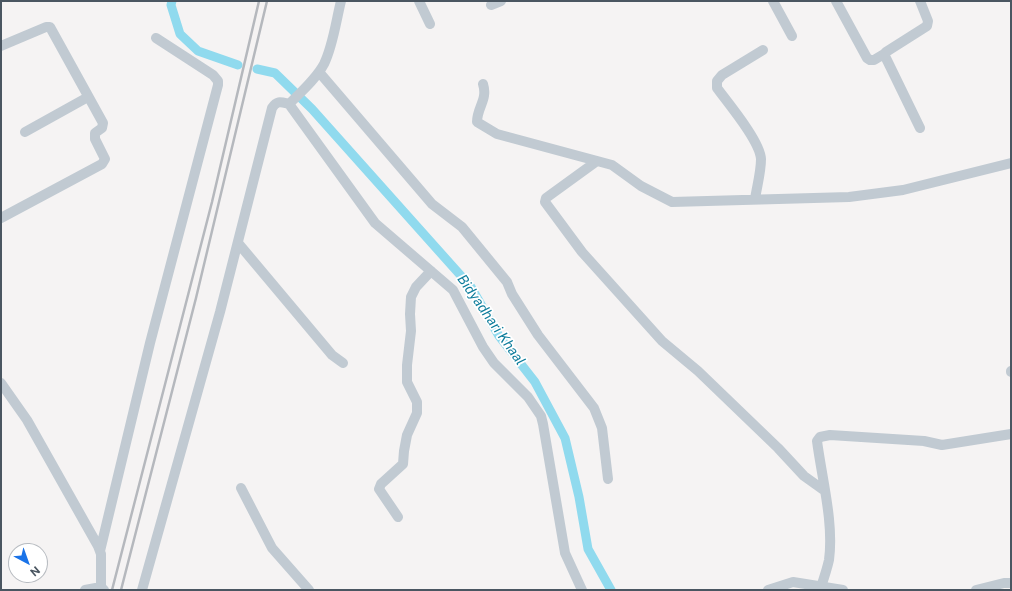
<!DOCTYPE html>
<style>
body{margin:0}
#map{position:relative;width:1012px;height:591px;overflow:hidden;background:#f5f3f3;font-family:"Public Sans",sans-serif}
canvas{display:block}
.frame{position:absolute;inset:0;border:2px solid #4a5661;pointer-events:none}
.north{position:absolute;left:8px;top:543px;width:40px;height:40px;box-sizing:border-box;background:#fff;border:1px solid #b7bbc0;border-radius:50%;rotate:139deg;font-size:11px;font-weight:700;line-height:16px;text-align:center;color:#4a5661}
.north::after{content:'';display:block;margin:auto;width:14px;height:18px;background:#1a73e8;clip-path:polygon(50% 0,100% 100%,50% 72%,0 100%)}
</style>
<div id="map">
<canvas width="1012" height="591"></canvas>
<div class="frame"></div>
<div class="north">N</div>
</div>
<script>
const ctx = document.querySelector('canvas').getContext('2d');
ctx.lineJoin = 'round';
function stroke(path, color, width, dash) { ctx.strokeStyle = color; ctx.lineWidth = width; ctx.lineCap = dash ? 'butt' : 'round'; ctx.setLineDash(dash || []); ctx.stroke(path); }
function write(font, color, halo, rows, align = 'center') {
  ctx.font = font + ' "Public Sans",sans-serif'; ctx.lineWidth = 3.5; ctx.setLineDash([]); ctx.textBaseline = 'middle'; ctx.strokeStyle = halo; ctx.fillStyle = color; for (const [text, x, y, turn = 0] of rows) {
    ctx.save(); ctx.translate(x, y); ctx.rotate((+turn || 0) * Math.PI / 180); ctx.textAlign = isNaN(turn) ? turn : align; if (halo) ctx.strokeText(text, 0, 0); ctx.fillText(text, 0, 0); ctx.restore();
  }
}
stroke(new Path2D(`
 M 172,1 L 171,5 L 180,34 L 198,51 L 238,65
 M 257,69 L 275,73 L 312,109 L 471,287 L 499,336 L 535,382 L 565,438 L 579,497 L 588,549 L 611,590`), '#90daee', 9);
stroke(new Path2D(`
 M 419,1 L 430,24
 M 773,1 L 792,36
 M 836,1 L 867,58 L 870,60 L 874,60 L 884,54
 M 920,1 L 928,21 L 927,26 L 886,52 L 884,54 L 920,128
 M 491,5 L 501,1
 M 1,46 L 46,27 L 50,27 L 103,123 L 102,128 L 95,133 L 95,139 L 105,159 L 102,164 L 1,218
 M 319,72 L 432,204 L 462,227 L 507,282 L 512,294 L 538,335 L 594,408 L 602,428 L 608,479
 M 483,84 C 488,100 477,107 477,122 L 497,134 L 612,165 L 641,186 L 672,202 L 849,197 L 903,190 L 1011,163
 M 289,104 C 301,92 316,79 324,64 C 333,46 336,21 341,1
 M 25,132 L 88,97
 M 597,161 L 546,198 L 545,202 L 582,252 L 662,341 L 698,371 L 778,448 L 804,476 L 825,491
 M 755,199 C 757,186 761,172 761,159 C 760,141 728,103 717,88 L 717,81 L 722,75 L 763,50
 M 238,243 L 332,355 L 343,363
 M 1011,372 L 1011,371
 M 1,383 L 27,420 L 98,546 L 101,554 L 101,587 L 104,590
 M 241,488 L 272,548 L 309,590
 M 398,517 L 379,489 L 381,484 L 403,464 L 404,451 L 407,435 L 417,413 L 417,402 L 407,382 L 407,365 L 411,331 L 410,314 L 411,297 L 416,287 L 431,271
 M 100,551 L 150,343 L 218,85 L 218,81 L 213,75 L 156,38
 M 821,587 C 824,578 827,569 829,560 C 834,523 822,479 817,441 L 820,437 L 830,435 L 924,441 L 942,445 L 1011,434
 M 85,590 L 101,587
 M 142,590 L 220,312 L 272,108 C 277,100 281,102 289,104 L 375,223 L 453,290 L 483,347 L 494,363 L 528,397 L 541,416 L 543,424 L 565,553 L 582,590
 M 768,590 L 793,582 L 843,590
 M 976,590 L 1004,583 L 1011,583`), '#c1cad2', 10);
stroke(new Path2D(`
 M 112,590 L 212,202 L 259,1
 M 121,590 L 196,298 L 267,1`), '#b5b8bd', 2.5);
write('italic 14px', '#0c7c9b', '#fff', [
 ["Bidyadhari Khaal",491,320,55]
]);
</script>
